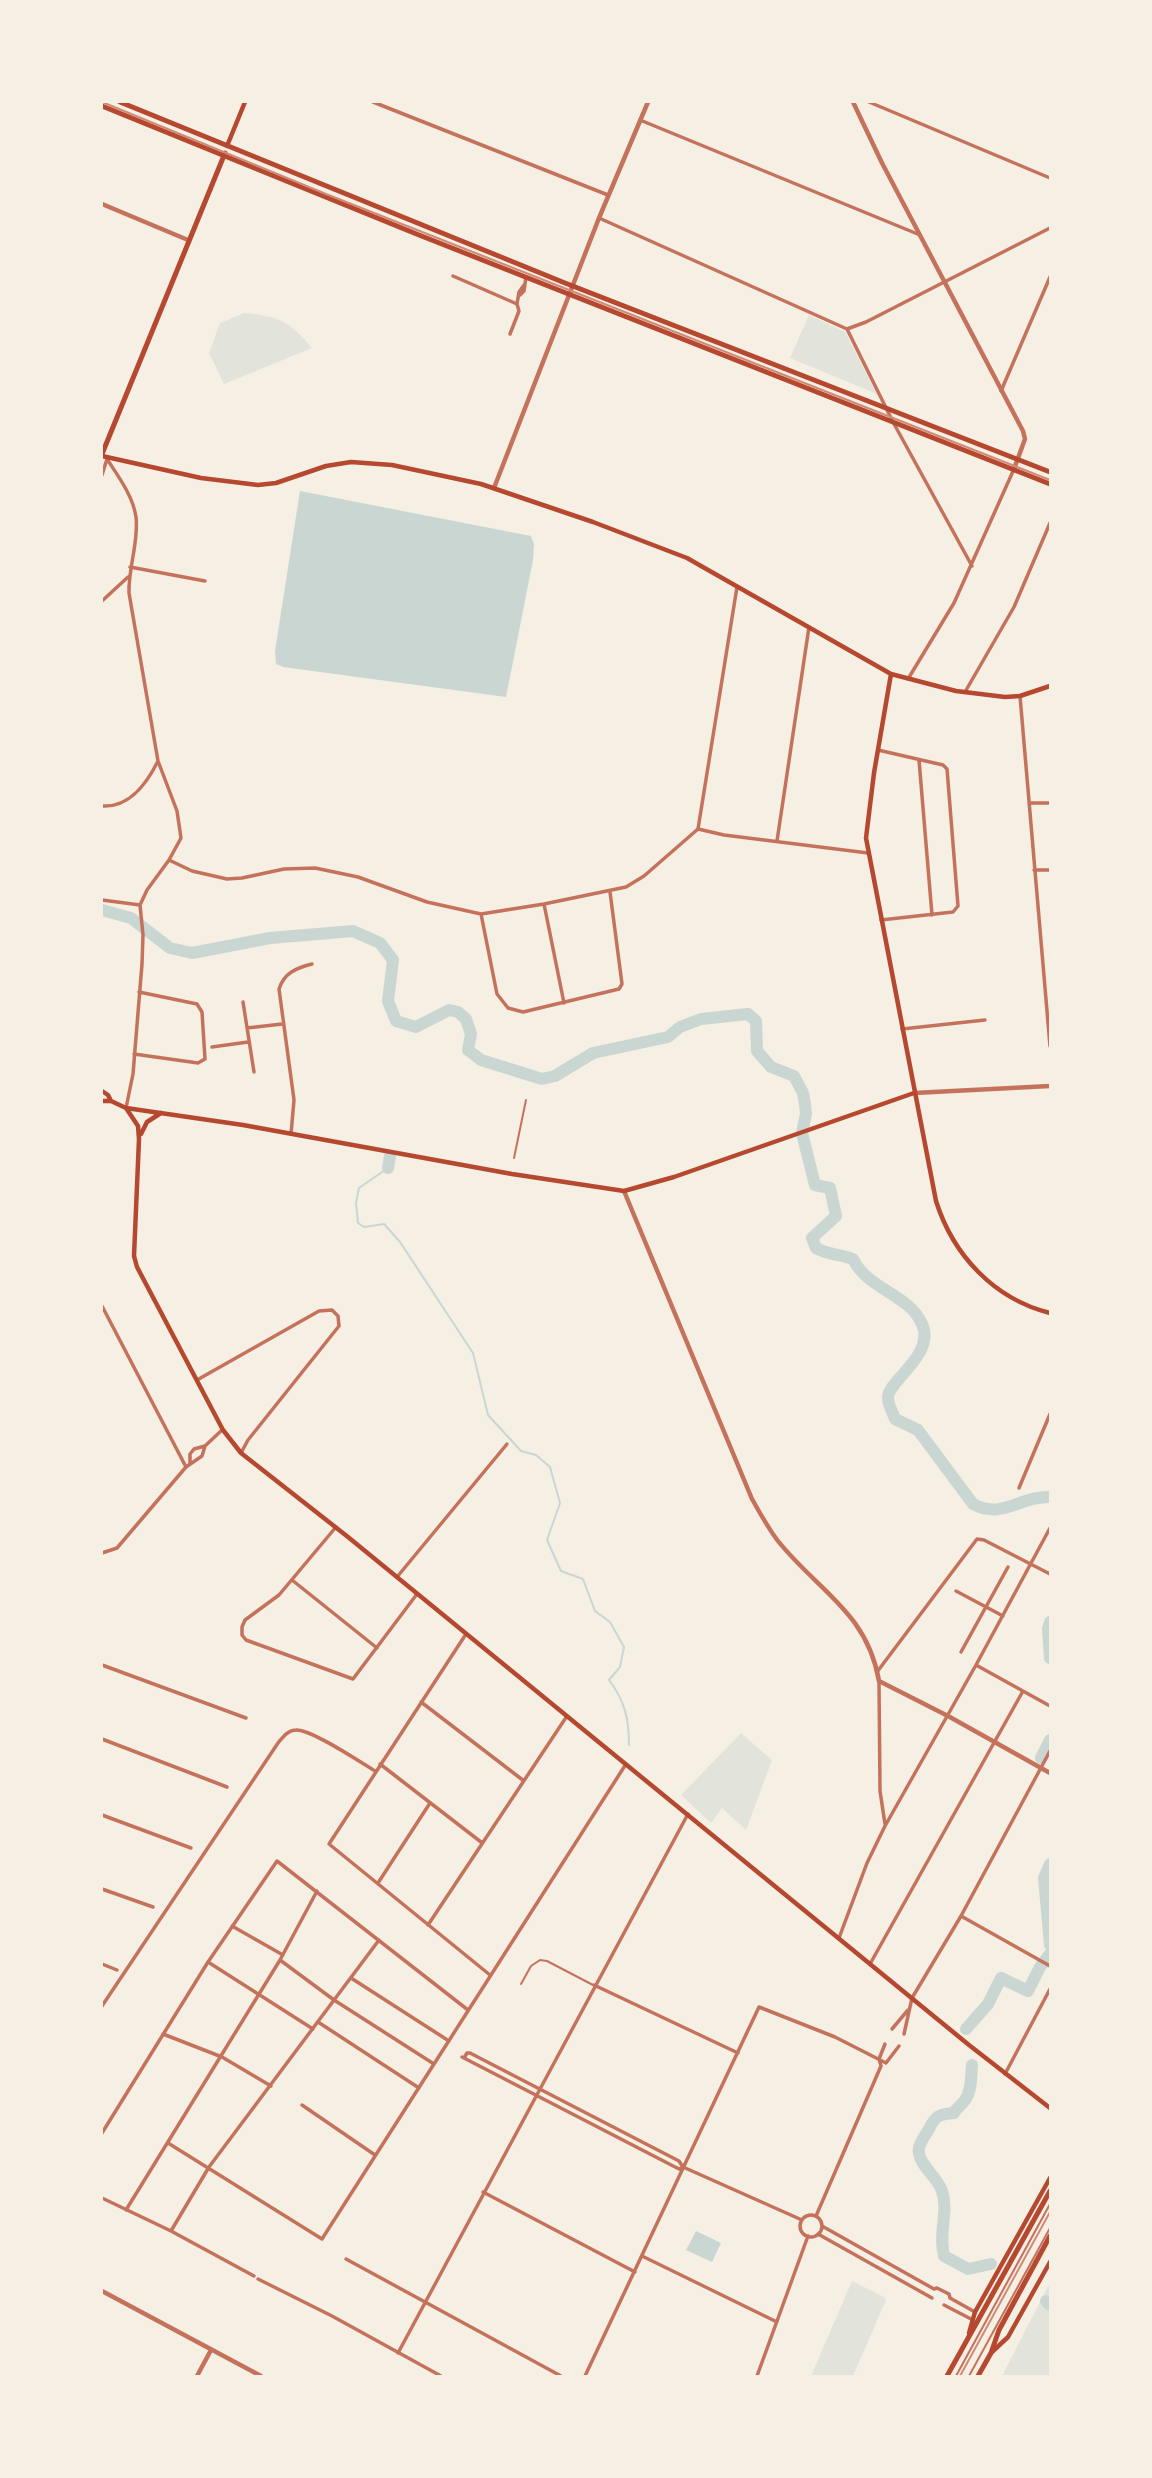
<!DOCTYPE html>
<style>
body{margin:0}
#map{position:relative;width:1152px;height:2478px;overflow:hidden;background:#f6efe4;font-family:"Asap Condensed",sans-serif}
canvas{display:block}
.frame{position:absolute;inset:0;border:103px solid #f6efe4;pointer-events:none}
</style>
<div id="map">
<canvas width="1152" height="2478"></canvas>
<div class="frame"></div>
</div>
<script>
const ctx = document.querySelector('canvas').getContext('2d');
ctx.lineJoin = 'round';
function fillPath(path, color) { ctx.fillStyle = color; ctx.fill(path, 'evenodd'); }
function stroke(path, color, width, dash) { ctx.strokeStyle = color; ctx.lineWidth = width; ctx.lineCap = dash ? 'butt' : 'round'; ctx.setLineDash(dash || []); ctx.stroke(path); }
fillPath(new Path2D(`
 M 244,313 C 279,316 289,321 312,348 L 224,384 L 209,353 L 220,323 Z
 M 809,315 L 845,332 L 877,394 L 790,358 Z
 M 741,1733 L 772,1760 L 746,1830 L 722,1808 L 711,1823 L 681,1795 Z
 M 852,2281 L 884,2297 L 886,2300 L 853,2376 L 811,2376 Z
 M 1048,2286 L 1050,2288 L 1050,2376 L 1002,2376 Z`), '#e2e4dc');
fillPath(new Path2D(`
 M 300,491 L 531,536 L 534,544 L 533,560 L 506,697 L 283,667 L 276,664 L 275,651 Z
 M 696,2231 L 721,2243 L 712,2262 L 686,2250 Z`), '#c9d6d2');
stroke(new Path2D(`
 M 388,1168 L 359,1188 L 356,1203 L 358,1223 L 364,1227 L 384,1224 L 400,1242 L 473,1353 L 488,1415 L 521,1451 L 536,1455 L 550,1467 L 560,1503 L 547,1540 L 561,1571 L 583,1579 L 595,1611 L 610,1622 L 624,1647 L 620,1667 L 609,1680 C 625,1701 629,1719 629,1745`), '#c9d6d2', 2);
stroke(new Path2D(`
 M 102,910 L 131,918 L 170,948 L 192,953 L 270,938 L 353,931 L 380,943 L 393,960 L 388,1001 L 396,1021 L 416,1027 L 449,1010 L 458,1012 L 466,1019 L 471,1034 L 468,1050 L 481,1060 L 542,1079 L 555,1076 L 593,1053 L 668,1037 L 680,1027 L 701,1019 L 748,1014 L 756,1021 L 757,1051 L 771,1067 L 794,1076 L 803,1093 L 805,1104 L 806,1114 L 802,1133 L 815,1185 L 830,1188 L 836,1216 L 812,1238 L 816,1248 C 828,1255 840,1254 853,1259 C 867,1289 909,1294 922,1324 C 936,1355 887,1381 888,1398 C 888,1405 893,1413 895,1419 L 918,1430 L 973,1504 C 1003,1520 1019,1496 1050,1497
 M 388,1168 L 390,1156
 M 1050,1622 L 1048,1629 L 1050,1658
 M 1041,1758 L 1050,1740
 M 1050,1864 L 1044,1878 L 1050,1945
 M 966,2029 L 988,2004 L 1001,1978 L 1028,1991 L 1040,1967 L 1050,1954
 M 972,2065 C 971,2076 972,2091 965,2100 C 962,2105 957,2107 954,2113 C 939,2114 935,2116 929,2129 C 926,2134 920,2142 919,2148 C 916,2163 938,2177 942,2191 C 949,2212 938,2232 944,2256 L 968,2269 L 991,2264
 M 1046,2301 L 1050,2305`), '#c9d6d2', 12);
stroke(new Path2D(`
 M 514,1158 L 526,1100
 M 521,1984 L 531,1966 L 540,1960 L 547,1961 L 593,1985
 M 956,2376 L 1050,2204
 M 969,2376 L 1050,2228`), '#c5725c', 2);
stroke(new Path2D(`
 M 373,102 L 608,195
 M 869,102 L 1050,178
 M 640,120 L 920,235
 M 599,218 L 847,329 L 893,422 L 972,566
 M 453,276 L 517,304
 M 520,295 L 524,291 L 526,277
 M 847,329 L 866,322 L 1050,228
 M 510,334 L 519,311 L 517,304 L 519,292 L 524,285
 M 1001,391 L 1050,277
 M 107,459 C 118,476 133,496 136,517 C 139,542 128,568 129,593 L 158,761 L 177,811 L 181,838 L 169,860 L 147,890 L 140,905 L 143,935 L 142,964 L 133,1074 L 126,1108
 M 102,475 L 107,459
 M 130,567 L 205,581
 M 102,601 L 128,577
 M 908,679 L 954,603 L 1014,469
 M 965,692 L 1014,607 L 1050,523
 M 1020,696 L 1050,1046
 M 878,750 L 943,765 L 947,769 L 958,906 L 953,912 L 881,920
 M 919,760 L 932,915
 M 1029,803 L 1050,803
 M 102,806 C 130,808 147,783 158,761
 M 698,829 L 737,587
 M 698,829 L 724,835 L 868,853
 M 777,841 L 809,627
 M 169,860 L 192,871 L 227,879 L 242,878 L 284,869 L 315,868 L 358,877 L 427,902 L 481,914 L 544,904 L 626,887 L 644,876 L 698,829
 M 1034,870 L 1050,870
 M 102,900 L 140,905
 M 544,904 L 564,1003
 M 481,914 L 497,994 L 508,1008 L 523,1012 L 619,989 L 622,984 L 610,892
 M 243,1002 L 254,1072
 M 247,1028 L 282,1024
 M 902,1029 L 985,1020
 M 212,1047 L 248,1042
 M 134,1054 L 198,1063 L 205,1059 L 202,1012 L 197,1004 L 139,992
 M 291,1134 L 294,1100 L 279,989 C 284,973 296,968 312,964
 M 102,1306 L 186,1467
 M 197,1380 L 319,1311 L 332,1310 L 338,1316 L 339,1326 L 248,1440 L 241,1453
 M 190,1463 L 190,1454 L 194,1449 L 205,1446 L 222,1430
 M 1019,1488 L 1050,1414
 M 336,1527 L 279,1595 L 245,1620 L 242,1627 L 242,1635 L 246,1640 L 353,1679 L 417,1594
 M 102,1553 L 117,1548 L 186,1467 L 202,1456 L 205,1446
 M 397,1577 L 507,1444
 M 292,1580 L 377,1648
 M 956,1591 L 1003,1616
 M 466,1634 L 329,1844 L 490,1975
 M 961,1652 L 1008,1567
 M 102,1665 L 246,1718
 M 976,1665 L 1050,1706
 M 877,1672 L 977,1539 L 984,1540 L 1050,1574
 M 879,1681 L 880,1791 L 885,1824
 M 421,1702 L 524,1781
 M 102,1739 L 227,1787
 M 380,1764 L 481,1842
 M 102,1815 L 191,1848
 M 378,1883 L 430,1803
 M 102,1889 L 153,1907
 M 961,1916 L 1050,1966
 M 428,1925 L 567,1716
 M 232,1926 L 283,1955
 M 839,1938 L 867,1863 L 885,1826 L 976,1665 L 1050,1528
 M 280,1960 L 334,2000 L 434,2064
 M 208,1962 L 313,2029
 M 102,1964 L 117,1970
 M 870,1964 L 1023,1691
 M 351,1978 L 449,2041
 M 594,1985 L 738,2053
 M 102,2006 L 278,1743 C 283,1737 288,1730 296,1730 C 311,1729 360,1762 375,1771
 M 318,2022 L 419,2088
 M 892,2029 L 908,2010
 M 163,2034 L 222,2057 L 271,2086
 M 904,2034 L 912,1998 L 961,1916 L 1050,1751
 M 462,2057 L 679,2169 L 683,2167 L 802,2220
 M 464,2058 L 467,2053 L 470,2053 L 679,2161 L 683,2167
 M 886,2063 L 899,2046
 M 1005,2074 L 1050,1989
 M 302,2105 L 375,2155
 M 102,2133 L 208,1962 L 277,1861 L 468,2010
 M 168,2143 L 322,2239 L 626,1764
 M 483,2192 L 635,2272
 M 102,2198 L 171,2231 L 254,2276
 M 126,2210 L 280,1960 L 317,1891
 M800 2226a11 11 0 1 1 22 0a11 11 0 1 1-22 0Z
 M 816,2216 L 881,2066 L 879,2059 L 885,2044
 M 822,2226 L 934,2289 L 937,2288 L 949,2294 L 950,2298 L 975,2312
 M 171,2231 L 209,2167 L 379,1940
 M 818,2234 L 932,2298
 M 642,2256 L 777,2322
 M 346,2259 L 561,2376
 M 258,2279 L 332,2316 L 441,2376
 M 944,2305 L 973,2320
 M 398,2353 L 688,1814
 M 585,2376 L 759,2007 L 835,2037 L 886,2063
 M 757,2376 L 808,2236`), '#c5725c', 3.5);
stroke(new Path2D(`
 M 853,102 L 882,163 L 1023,431 L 1025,439 L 1014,469
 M 102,204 L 188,240
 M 494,488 L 599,218 L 648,102
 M 914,1093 L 1050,1086
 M 624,1191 L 752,1499 C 760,1513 768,1528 778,1541 C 818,1591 867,1612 879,1681 L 948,1716 L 1050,1773
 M 102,2291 L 261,2376
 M 197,2376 L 211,2350`), '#c5725c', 4.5);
stroke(new Path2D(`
 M 227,146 L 245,102
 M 102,456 L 201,478 L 258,485 L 276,483 L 326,466 L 351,462 L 392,465 L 481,484 L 593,522 L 687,558 L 891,674 L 956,691 L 1005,697 L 1020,696 L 1050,686
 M 891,674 L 874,773 L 866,838 L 936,1201 C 953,1255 994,1299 1050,1313
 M 102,1091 L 108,1095 L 111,1101
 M 102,1101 L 111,1101 L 126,1108 L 243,1125 L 512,1174 L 624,1191 L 674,1177 L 914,1093
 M 126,1108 L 138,1126 L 139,1139 L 134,1256 L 137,1267 L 223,1430 L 241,1453 L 348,1537 L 969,2045 L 1050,2108
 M 141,1134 L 147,1122 L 161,1113
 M 969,2333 L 975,2312 L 1050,2178
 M 992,2352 L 1008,2337 L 1050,2262`), '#b5482f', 4.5);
stroke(new Path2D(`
 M 120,102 L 565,283 L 1050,472
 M 102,106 L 419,235 L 1050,484
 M 102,454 L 225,153`), '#b5482f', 5);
stroke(new Path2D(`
 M 947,2376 L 1050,2191
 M 978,2376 L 991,2353 L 999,2330 L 1050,2236`), '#b5482f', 5);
stroke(new Path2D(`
 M 960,2376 L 1050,2212`), '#cf8b77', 2);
stroke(new Path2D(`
 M 102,102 L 326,194 L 1050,480`), '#cf8b77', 2);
</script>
